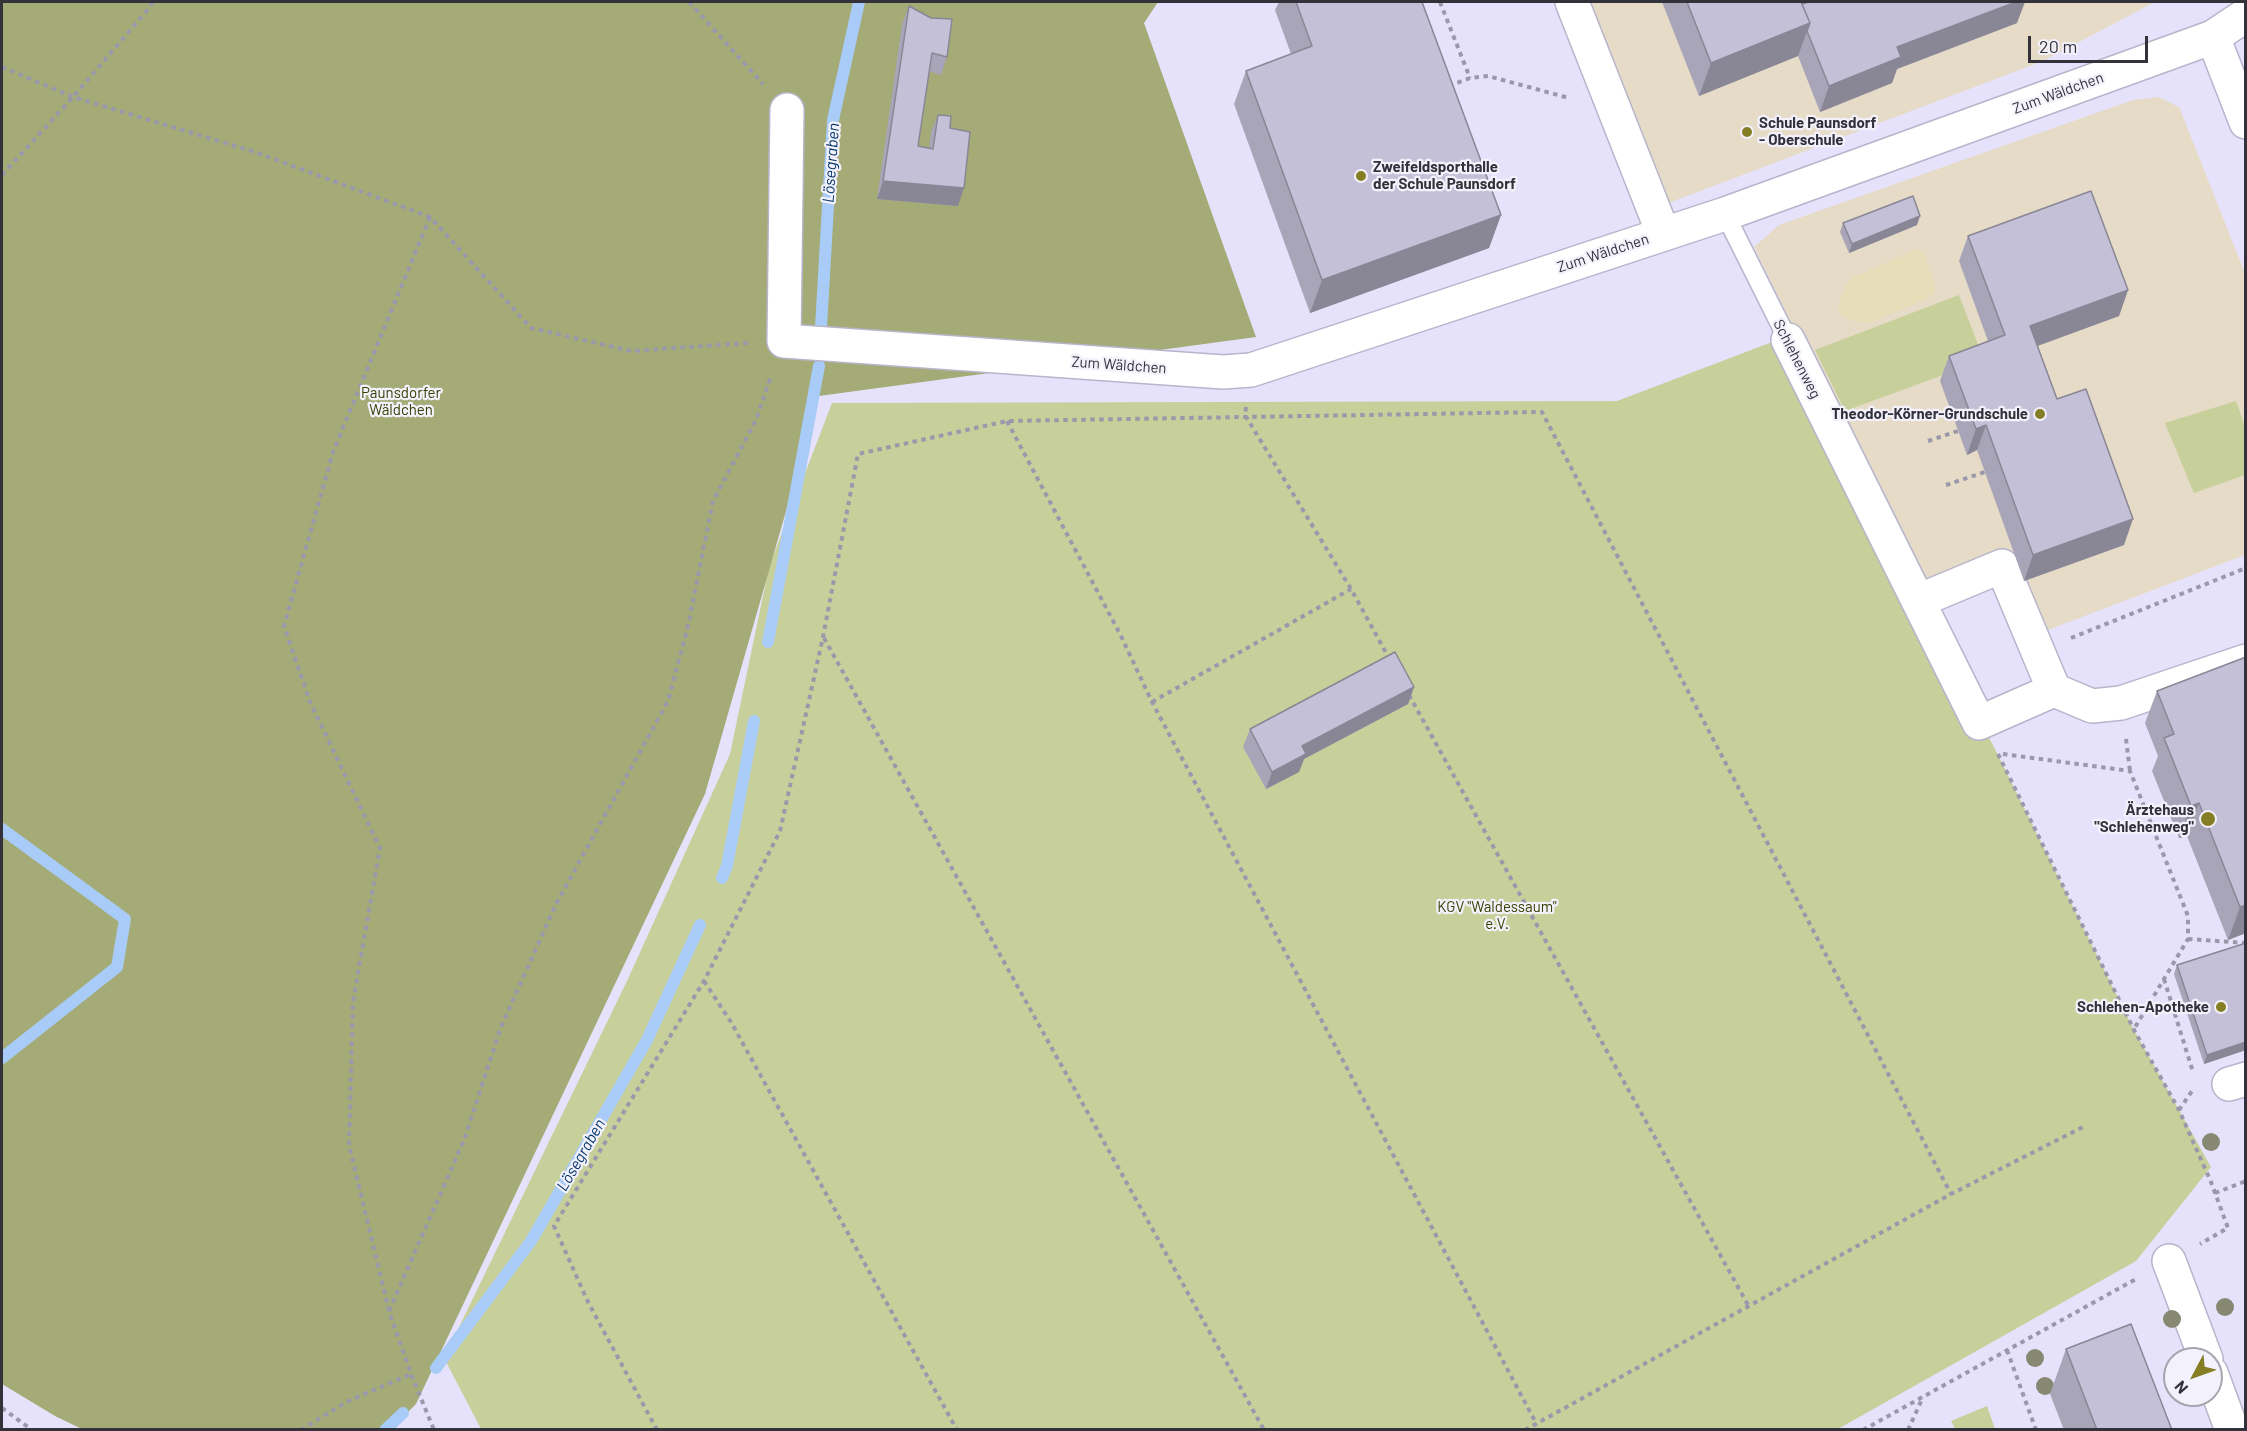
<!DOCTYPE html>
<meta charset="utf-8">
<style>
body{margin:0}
#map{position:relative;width:2247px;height:1431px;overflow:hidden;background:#e6e2fb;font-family:Barlow,sans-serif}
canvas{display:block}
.frame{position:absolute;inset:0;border:3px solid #33313a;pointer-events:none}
.north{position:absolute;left:2163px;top:1347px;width:60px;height:60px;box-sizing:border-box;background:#f3f1fb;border:2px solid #a6a4ae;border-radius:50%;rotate:229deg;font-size:16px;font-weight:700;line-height:24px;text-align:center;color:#33313a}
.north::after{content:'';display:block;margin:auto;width:21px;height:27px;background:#857e25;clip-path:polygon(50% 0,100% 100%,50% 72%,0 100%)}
.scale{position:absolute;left:2028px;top:36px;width:120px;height:27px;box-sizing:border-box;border:3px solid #33313a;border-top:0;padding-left:8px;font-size:18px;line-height:21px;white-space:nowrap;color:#33313a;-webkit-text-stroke:4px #f3f1fb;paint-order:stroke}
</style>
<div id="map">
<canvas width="2247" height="1431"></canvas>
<div class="frame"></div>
<div class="north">N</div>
<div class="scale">20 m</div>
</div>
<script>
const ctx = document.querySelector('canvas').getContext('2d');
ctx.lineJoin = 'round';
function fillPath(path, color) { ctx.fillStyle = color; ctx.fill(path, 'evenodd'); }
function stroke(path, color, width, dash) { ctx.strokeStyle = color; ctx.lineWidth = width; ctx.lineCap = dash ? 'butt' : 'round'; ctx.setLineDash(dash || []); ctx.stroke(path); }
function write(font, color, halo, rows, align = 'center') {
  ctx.font = font + ' Barlow,sans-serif'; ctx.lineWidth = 4.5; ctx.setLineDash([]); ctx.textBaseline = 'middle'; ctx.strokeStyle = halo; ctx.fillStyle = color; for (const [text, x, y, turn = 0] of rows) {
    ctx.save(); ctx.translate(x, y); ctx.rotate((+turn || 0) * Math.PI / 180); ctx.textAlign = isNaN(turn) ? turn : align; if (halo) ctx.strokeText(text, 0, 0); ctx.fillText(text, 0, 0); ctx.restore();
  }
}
fillPath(new Path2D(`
 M 1587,2 L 2155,2 L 2043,61 L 1666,204 Z
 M 2159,97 L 2179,107 L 2245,273 L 2245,555 L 2032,636 L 2002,566 L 1917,582 L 1754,247 L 1779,225 L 2133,100 Z`), '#e6dbc6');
fillPath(new Path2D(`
 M 1959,295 L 1984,360 L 1845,411 L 1815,350 Z
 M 1780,339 L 1997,753 L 2134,1030 L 2211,1167 L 2136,1261 L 1838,1429 L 481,1429 L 444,1358 L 627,981 L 730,754 L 769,567 L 832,403 L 1617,401 Z
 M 2236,401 L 2245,427 L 2245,475 L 2194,493 L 2165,423 Z
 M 1987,1406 L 1995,1429 L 1955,1429 L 1951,1421 Z`), '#c7cf9a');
fillPath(new Path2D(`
 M 2,2 L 1158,2 L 1144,23 L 1256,337 L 819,396 L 705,794 L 416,1404 L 391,1429 L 82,1429 L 55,1416 L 2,1384 Z`), '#a4ab77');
fillPath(new Path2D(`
 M 1917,249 L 1924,254 L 1935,286 L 1935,291 L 1932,296 L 1872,322 C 1858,323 1848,321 1838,310 L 1842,294 L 1850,279 Z`), '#e6dcb7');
stroke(new Path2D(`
 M 821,327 L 833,120 L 859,2
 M 768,642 L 819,366
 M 2,829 L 125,919 L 117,967 L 2,1058
 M 722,878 L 727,866 L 754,721
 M 436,1368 L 531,1241 L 647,1040 L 700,925
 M 385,1430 L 403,1413`), '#a8ccf7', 12);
const lane = new Path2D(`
 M 1725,214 L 1788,340`);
const street = new Path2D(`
 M 1572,2 L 1663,233
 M 2213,37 L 2246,122
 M 787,110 L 784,341 L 1223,372 L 1251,370 L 1725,214 L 2213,37 L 2246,15
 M 1788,340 L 1979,723 L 2054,690 L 2002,566 L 1918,601
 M 2054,690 L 2092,706 L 2121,703 L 2246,661
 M 2229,1084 L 2246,1079
 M 2169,1261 L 2206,1359
 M 2211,1373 L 2232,1430`);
stroke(lane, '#b7b4cb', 21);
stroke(street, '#b7b4cb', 36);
stroke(new Path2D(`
 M 689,2 L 763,84
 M 1440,2 L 1470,78
 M 2,67 L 73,97 L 255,152 L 430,217 L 531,328 L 631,351 L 748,343
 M 1449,86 L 1470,78 L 1488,76 L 1569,98
 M 2,175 L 73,97 L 150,7 L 152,2
 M 430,217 L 333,452 L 284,626 L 310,702 L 380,848 L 353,1002 L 349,1145 L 389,1311 L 411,1374 L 434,1430
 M 1246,407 L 1245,415 L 1351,589 L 1390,660
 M 1007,421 L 1121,636 L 1152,702 L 1536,1423
 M 1928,441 L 1958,431
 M 1946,485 L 1985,472
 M 824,638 L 1264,1430
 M 2071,638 L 2246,568
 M 1409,695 L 1748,1305
 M 1152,702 L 1351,589
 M 2126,739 L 2130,771
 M 1998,754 L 2134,1030 L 2179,1110 L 2211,1182 L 2228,1228 L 2200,1244
 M 2003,754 L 2130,771 L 2188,916 L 2188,939 L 2134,1029
 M 2188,939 L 2246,943
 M 2164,979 L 2193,1072
 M 704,981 L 731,1022 L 957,1430
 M 2179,1110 L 2192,1091
 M 2215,1193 L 2246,1181
 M 389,1311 L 464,1140 L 501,1027 L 556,904 L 668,701 L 688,626 L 713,501 L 756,420 L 771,376
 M 2007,1350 L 2036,1430
 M 2,1408 L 32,1430
 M 301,1430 L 346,1402 L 411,1374
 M 657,1430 L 588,1302 L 554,1226 L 704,981 L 780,831 L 823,637 L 858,454 L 1007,421 L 1542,412 L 1951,1194
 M 1525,1430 L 1951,1194 L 2085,1126
 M 1863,1430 L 2136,1279
 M 1908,1430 L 1923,1397`), '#9b98ab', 4, [4.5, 4.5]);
stroke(lane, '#fff', 18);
stroke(street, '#fff', 33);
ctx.fillStyle = '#878871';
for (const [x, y] of [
 [2211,1142],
 [2225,1307],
 [2172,1319],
 [2035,1358],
 [2045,1386]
]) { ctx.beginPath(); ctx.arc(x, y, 9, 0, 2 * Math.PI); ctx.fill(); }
fillPath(new Path2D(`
 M 1279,2 L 1422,2 L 1501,215 L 1489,248 L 1310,313 L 1234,104 L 1246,71 L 1291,54 L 1275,10 Z
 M 1662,2 L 1801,2 L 1802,4 L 2017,23 L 1897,69 L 1892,83 L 1820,112 L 1798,56 L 1699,96 Z
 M 909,6 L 947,57 L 941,75 L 929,71 L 918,146 L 929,148 L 931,132 L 938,115 L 950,128 L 958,206 L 877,199 L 902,24 Z
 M 1843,223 L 1917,225 L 1849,253 L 1840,232 Z
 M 1968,236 L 2128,290 L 2119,316 L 2037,346 L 2057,399 L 2124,545 L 2024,581 L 1977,450 L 1967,455 L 1940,381 L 1949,356 L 1988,341 L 1959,261 Z
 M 2246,657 L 2246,933 L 2228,940 L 2187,836 L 2179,838 L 2152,771 L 2158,756 L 2145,723 L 2157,691 Z
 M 1414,687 L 1408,704 L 1304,759 L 1299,772 L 1266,789 L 1243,747 L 1250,729 Z
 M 2246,943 L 2246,1050 L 2204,1064 L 2174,974 L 2177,965 Z
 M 2066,1349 L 2172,1430 L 2064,1430 L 2050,1394 Z`), '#a9a5b9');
fillPath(new Path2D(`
 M 2016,2 L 2025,2 L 2017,23 L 1897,69 L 1892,83 L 1820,112 L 1829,86 L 1897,47 Z
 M 1810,23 L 1798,56 L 1699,96 L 1711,63 Z
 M 883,181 L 964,188 L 958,206 L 877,199 Z
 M 1501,215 L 1489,248 L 1310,313 L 1322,280 Z
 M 1920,216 L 1917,225 L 1849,253 L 1852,244 Z
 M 2128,290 L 2119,316 L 2021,352 L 2030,326 Z
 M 1986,425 L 1977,450 L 1967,455 L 1976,429 Z
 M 2133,519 L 2124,545 L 2024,581 L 2033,555 Z
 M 1414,687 L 1408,704 L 1304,759 L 1299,772 L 1266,789 L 1272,772 L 1302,746 Z
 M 2199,803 L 2187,836 L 2179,838 L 2191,806 Z
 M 2246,905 L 2246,933 L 2228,940 L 2240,907 Z
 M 2246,1042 L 2246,1050 L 2204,1064 L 2207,1055 Z`), '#898696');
const building = new Path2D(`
 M 1296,2 L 1422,2 L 1501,215 L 1322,280 L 1246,71 L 1312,46 Z
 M 1687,2 L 1801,2 L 1810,23 L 1711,63 Z
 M 1809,2 L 2016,2 L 1897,47 L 1901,57 L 1829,86 L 1807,31 L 1810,23 L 1802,4 Z
 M 909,6 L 931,18 L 952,19 L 947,57 L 932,53 L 918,146 L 933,149 L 938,115 L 951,116 L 950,128 L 970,132 L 964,188 L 883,181 Z
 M 2091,191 L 2128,290 L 2030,326 L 2057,399 L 2086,389 L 2133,519 L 2033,555 L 1986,425 L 1976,429 L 1949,356 L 2005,335 L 1968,236 Z
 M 1913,196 L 1920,216 L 1852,244 L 1843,223 Z
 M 1395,652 L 1414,687 L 1302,746 L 1306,754 L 1272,772 L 1250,729 Z
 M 2246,657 L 2246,905 L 2240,907 L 2199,803 L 2191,806 L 2164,738 L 2174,734 L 2157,691 Z
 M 2246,943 L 2246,1042 L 2207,1055 L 2177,965 Z
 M 2131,1324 L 2172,1430 L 2097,1430 L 2066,1349 Z`);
fillPath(building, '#c4c0d7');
stroke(building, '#898696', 1.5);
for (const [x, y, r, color] of [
 [1747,132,6,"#857e25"],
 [1361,176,6,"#857e25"],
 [2040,414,6,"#857e25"],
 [2208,819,8,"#857e25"],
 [2221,1007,6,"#857e25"]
]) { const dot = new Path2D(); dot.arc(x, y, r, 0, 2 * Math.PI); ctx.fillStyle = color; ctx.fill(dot); stroke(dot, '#f3f1fb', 2); }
write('15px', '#33313a', '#f3f1fb', [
 ["Zum Wäldchen",2058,93,-20],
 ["Zum Wäldchen",1603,253,-18],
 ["Schlehenweg",1797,359,63],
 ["Zum Wäldchen",1119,365,4]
]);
write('bold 15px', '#33313a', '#f3f1fb', [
 ["Schule Paunsdorf",1759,123,"left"],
 ["- Oberschule",1759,140,"left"],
 ["Zweifeldsporthalle",1373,167,"left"],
 ["der Schule Paunsdorf",1373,184,"left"],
 ["Theodor-Körner-Grundschule",2028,414],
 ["Ärztehaus",2194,810],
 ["\"Schlehenweg\"",2194,827],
 ["Schlehen-Apotheke",2209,1007]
], 'right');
write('15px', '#393f00', '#f3f1fb', [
 ["Paunsdorfer",401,393],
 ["Wäldchen",401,410],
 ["KGV \"Waldessaum\"",1497,907],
 ["e.V.",1497,924]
]);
write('italic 16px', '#05396b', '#f3f1fb', [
 ["Lösegraben",831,163,-86],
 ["Lösegraben",581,1155,-60]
]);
</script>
